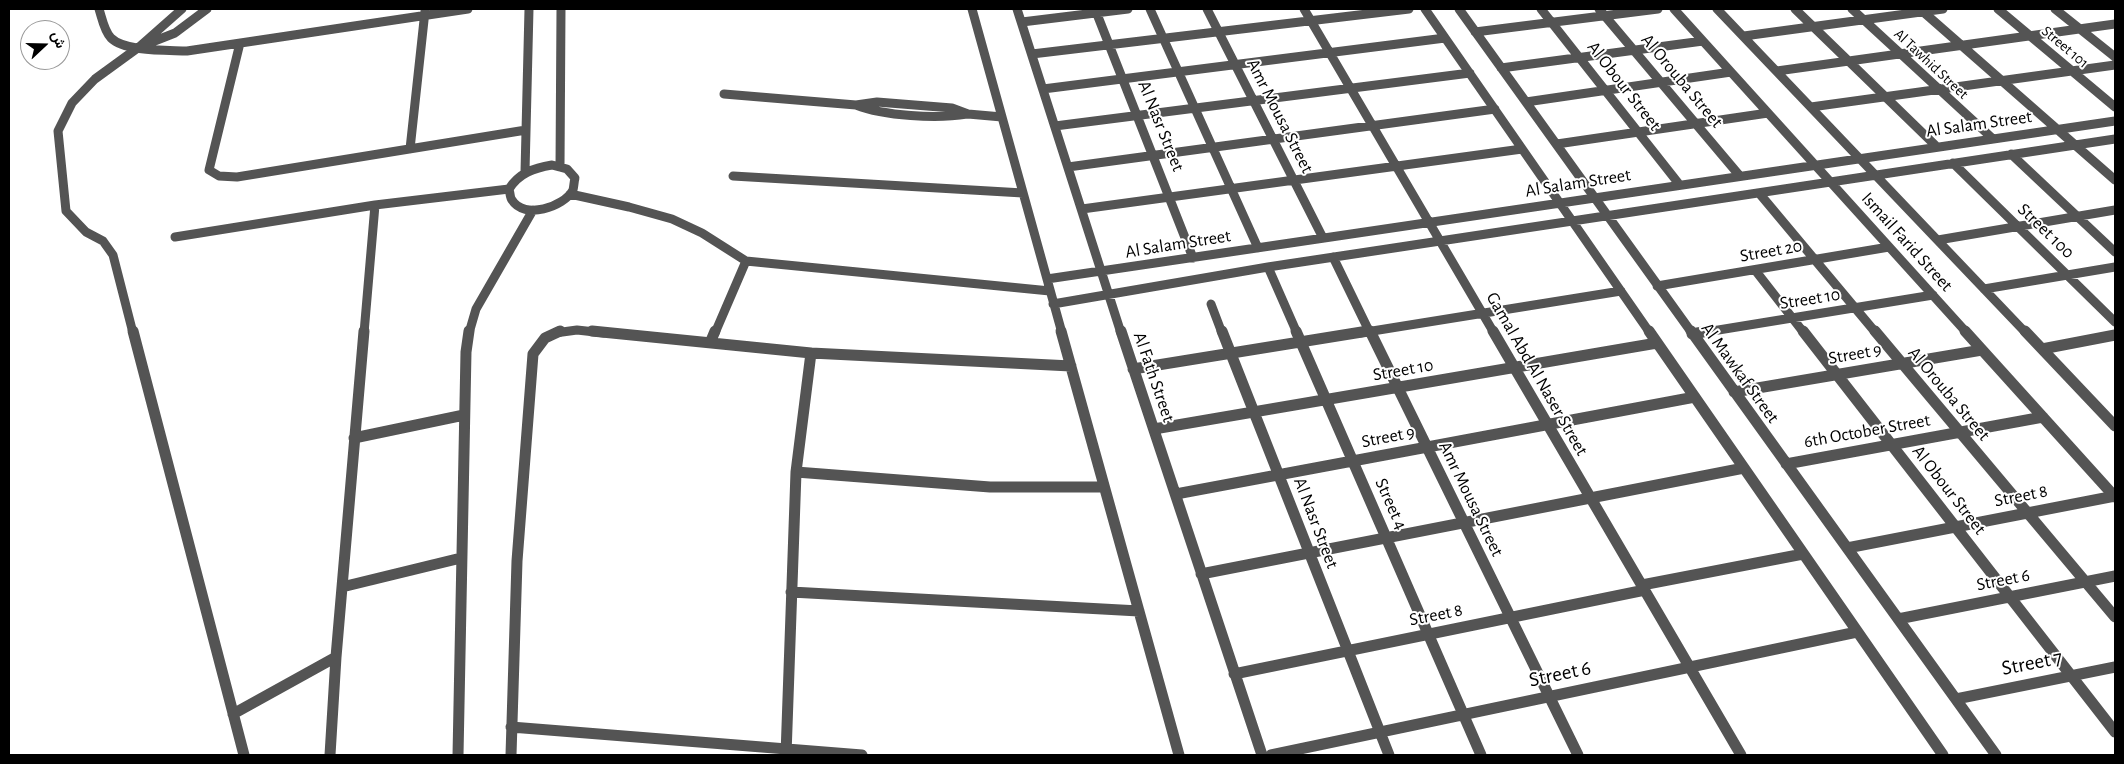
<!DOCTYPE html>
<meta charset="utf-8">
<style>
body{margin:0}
#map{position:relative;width:2124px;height:764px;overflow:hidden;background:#fff;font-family:"Alegreya Sans",Vazirmatn,sans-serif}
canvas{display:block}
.frame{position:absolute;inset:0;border:10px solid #000;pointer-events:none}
.north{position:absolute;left:20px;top:20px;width:50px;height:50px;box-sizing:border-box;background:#fff;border:1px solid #999;border-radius:50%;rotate:69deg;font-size:14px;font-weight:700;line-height:20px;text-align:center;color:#000}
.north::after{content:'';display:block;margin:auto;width:18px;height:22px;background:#000;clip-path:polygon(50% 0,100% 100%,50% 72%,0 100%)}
</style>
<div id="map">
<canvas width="2124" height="764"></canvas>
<div class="frame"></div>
<div class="north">ش</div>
</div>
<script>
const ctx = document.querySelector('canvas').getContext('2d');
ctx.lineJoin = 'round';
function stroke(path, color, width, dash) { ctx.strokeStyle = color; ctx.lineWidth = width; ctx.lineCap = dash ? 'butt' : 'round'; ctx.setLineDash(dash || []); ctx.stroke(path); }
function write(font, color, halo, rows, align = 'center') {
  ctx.font = font + ' "Alegreya Sans",sans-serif'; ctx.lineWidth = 4; ctx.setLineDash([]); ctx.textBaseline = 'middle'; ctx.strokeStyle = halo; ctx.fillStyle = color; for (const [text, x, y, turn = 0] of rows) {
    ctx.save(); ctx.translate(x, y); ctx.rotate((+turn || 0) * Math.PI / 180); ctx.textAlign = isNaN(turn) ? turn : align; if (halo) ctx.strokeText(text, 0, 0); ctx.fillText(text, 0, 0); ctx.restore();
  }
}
stroke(new Path2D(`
 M 99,9 C 102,18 104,31 111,38 C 125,52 168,50 187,51 L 468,9
 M 972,9 L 1062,333
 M 1017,9 L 1121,333
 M 1095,9 L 1193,258
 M 1150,9 L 1258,248
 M 1207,9 L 1323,238
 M 1304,9 L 1494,333
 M 1425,9 L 1650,333
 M 1459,9 L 1692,333
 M 1541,9 L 1679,184
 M 1599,9 L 1739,175
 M 1674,9 L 1967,333
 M 1717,9 L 2026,333
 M 1795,9 L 1936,146
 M 1852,9 L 1992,138
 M 1920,9 L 2115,180
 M 1998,9 L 2115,107
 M 2055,9 L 2115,57
 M 1022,22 L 1128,9
 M 1475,32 L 1658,9
 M 1744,36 L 1943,9
 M 240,43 L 209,170 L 219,176 L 237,177 L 526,130
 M 142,46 L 175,33 L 207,9
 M 1032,54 L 1409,9
 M 1501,68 L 1703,41
 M 1777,71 L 2115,24
 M 1043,89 L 1445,38
 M 724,94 L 856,105 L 877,102 L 952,108 L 968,114 L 1002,117
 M 1526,102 L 1731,72
 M 856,105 C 884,116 937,119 967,114
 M 1811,107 L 2115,65
 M 1055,126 L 1470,73
 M 1557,144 L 1768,113
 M 410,149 L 425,11
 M 2011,154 L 2115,252
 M 1953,163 L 2115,322
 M 552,165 L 567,169 L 575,178 C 574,181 574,186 573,190 C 564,207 524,220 512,200 C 510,198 510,192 509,189 C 519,173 534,168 552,165 Z
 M 560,167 L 561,9
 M 1068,167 L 1495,109
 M 525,172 L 529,9
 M 733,176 L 1023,193
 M 1759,193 L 1876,333
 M 570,194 L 629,207 L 672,219 L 702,233 L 746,261 L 1050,291
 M 1082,209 L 1522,149
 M 175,237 L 375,205 L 509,189
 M 1938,240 L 2115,210
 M 1333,257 L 1370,333
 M 1268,267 L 1297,333
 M 1755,270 L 1804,333
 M 1047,279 L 2115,121
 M 1657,286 L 1889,247
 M 1984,289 L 2115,267
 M 1053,304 L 1268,267 L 2115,139
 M 1211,304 L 1222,333
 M 133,333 L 113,255 L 103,241 L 86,232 L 66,211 L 58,131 L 72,103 L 95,79 L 139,47 L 182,9
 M 364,333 L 375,205
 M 469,333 L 476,309 L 533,210
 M 555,333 L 577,330 L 604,333
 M 715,333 L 746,261
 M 1360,333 L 1621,291
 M 1700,333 L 1933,295`), '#545454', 9);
stroke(new Path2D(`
 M 133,331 L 244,755
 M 592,331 L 811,353 L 1071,366
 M 1061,331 L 1179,755
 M 1121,331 L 1262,755
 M 1222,331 L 1389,755
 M 1296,331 L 1481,755
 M 1370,331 L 1578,755
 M 1493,331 L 1741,755
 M 1649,331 L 1943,755
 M 1691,331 L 1996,755
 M 1803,331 L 2115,732
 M 1875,331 L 2115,617
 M 1965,331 L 2115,497
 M 2025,331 L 2115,426
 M 1692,334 L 1708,331
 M 710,343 L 715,331
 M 2042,349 L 2115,335
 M 1133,369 L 1368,331
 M 1734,392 L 1982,350
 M 1154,429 L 1657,343
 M 354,438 L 464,415
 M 1786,464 L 2043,417
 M 796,472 L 990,487 L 1104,487
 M 1176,494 L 1695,397
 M 1847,548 L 2115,496
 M 1201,574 L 1744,468
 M 1642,585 L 1803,554
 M 342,587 L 461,558
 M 791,592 L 1139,611
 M 1898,619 L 2115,576
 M 1234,674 L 1645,590
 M 1956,699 L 2115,667
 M 233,714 L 336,657
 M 511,727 L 862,755
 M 330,755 L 336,657 L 364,331
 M 458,755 L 466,352 L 469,331
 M 511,755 L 517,561 L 533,354 L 545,338 L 560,331
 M 786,755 L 796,472 L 811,353
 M 1271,755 L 1857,632`), '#545454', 11);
write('15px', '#000', '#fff', [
 ["Street 101",2065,47,40],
 ["Al Tawhid Street",1931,64,43]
]);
write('18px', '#000', '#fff', [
 ["Al Orouba Street",1682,81,50],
 ["Al Obour Street",1624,86,52],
 ["Amr Mousa Street",1280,116,63],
 ["Al Salam Street",1979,124,-8],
 ["Al Nasr Street",1161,126,68],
 ["Al Salam Street",1578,183,-9],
 ["Street 100",2046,231,44],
 ["Ismail Farid Street",1907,242,48],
 ["Al Salam Street",1178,244,-9],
 ["Street 20",1771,251,-10],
 ["Street 10",1810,299,-9],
 ["Street 9",1855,354,-10],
 ["Street 10",1403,370,-10],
 ["Al Mawkaf Street",1740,373,54],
 ["Gamal Abd Al Naser Street",1537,374,60],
 ["Al Fath Street",1154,377,71],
 ["Al Orouba Street",1949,394,50],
 ["6th October Street",1867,431,-10],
 ["Street 9",1388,437,-11],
 ["Al Obour Street",1949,490,52],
 ["Street 8",2021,496,-11],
 ["Amr Mousa Street",1471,499,64],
 ["Street 4",1391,504,66],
 ["Al Nasr Street",1316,523,69],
 ["Street 6",2003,580,-11],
 ["Street 8",1436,615,-11]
]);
write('21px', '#000', '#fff', [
 ["Street 7",2032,663,-11],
 ["Street 6",1560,674,-12]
]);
</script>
